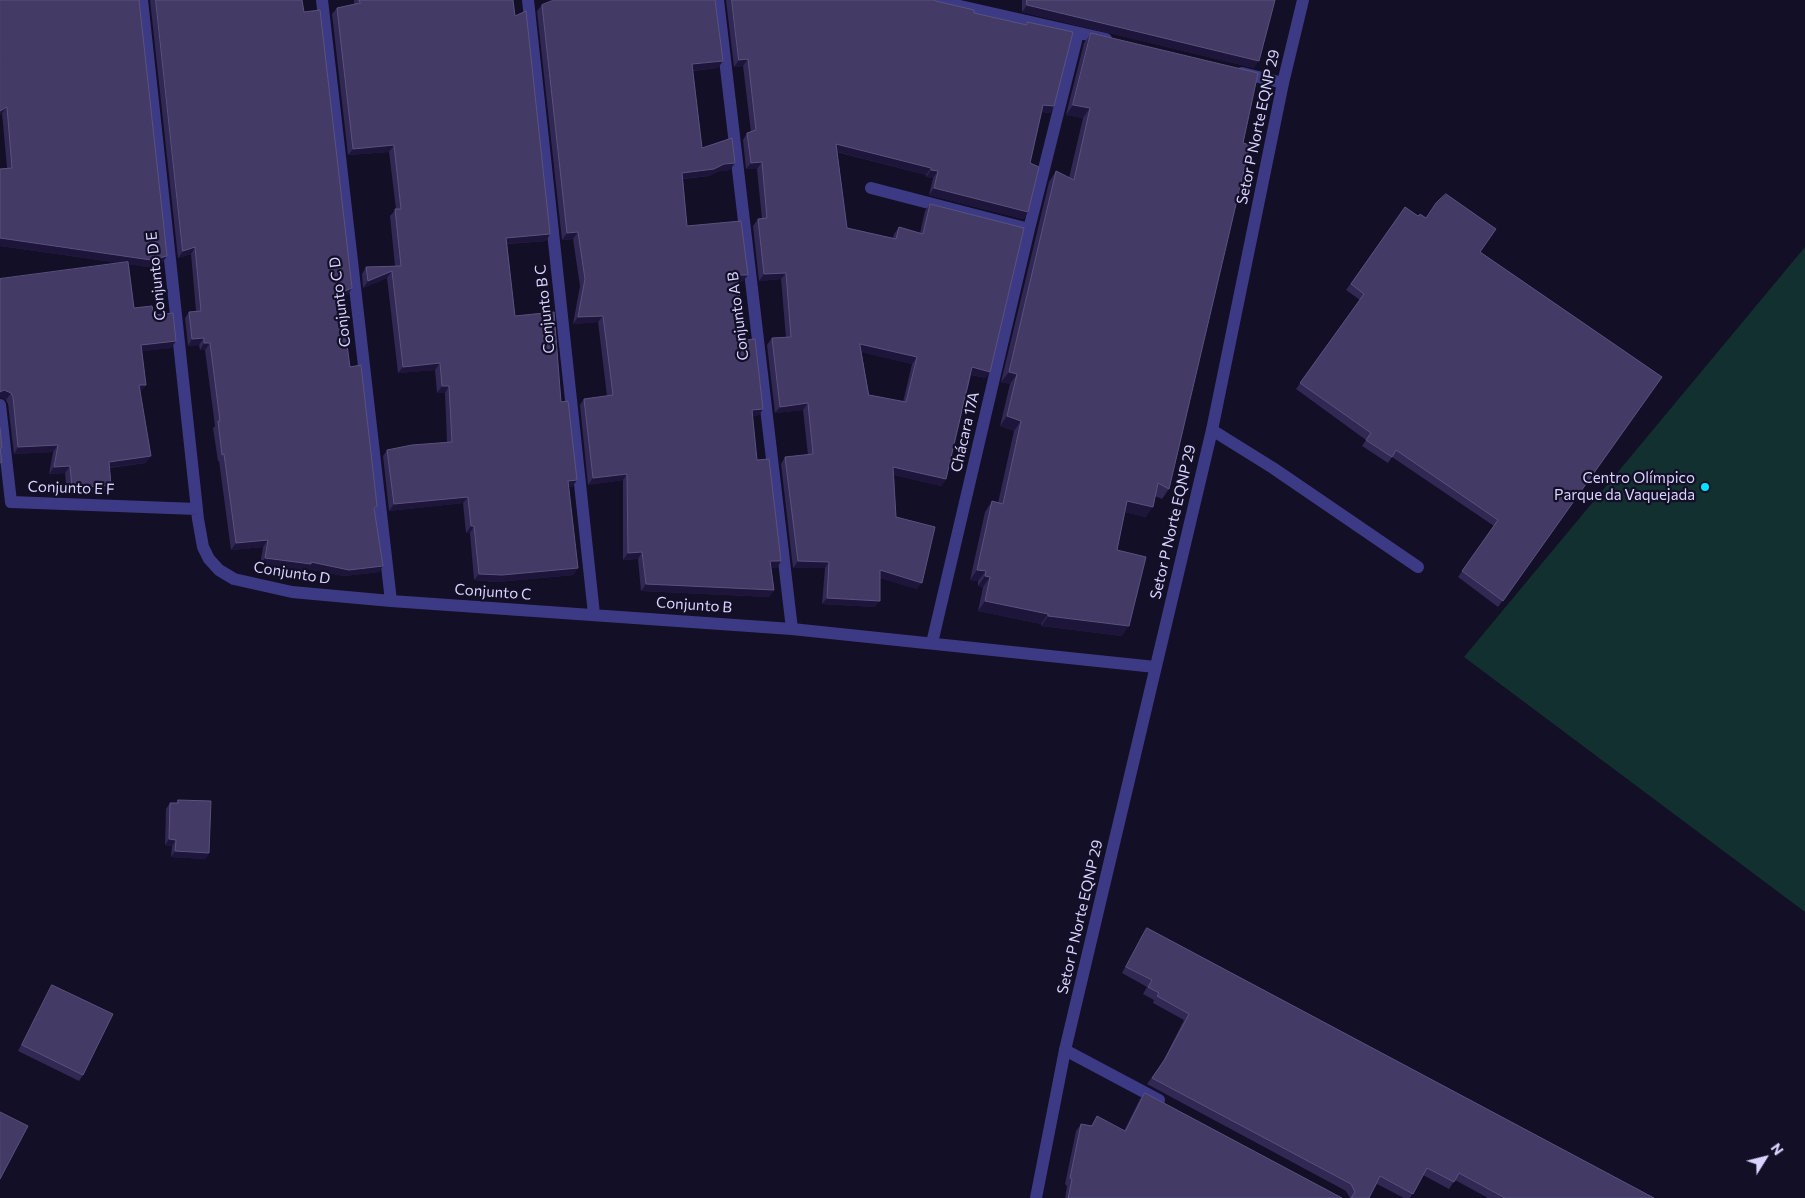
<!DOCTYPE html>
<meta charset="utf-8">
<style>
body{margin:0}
#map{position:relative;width:1805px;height:1198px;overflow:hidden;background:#130f26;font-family:Commissioner,sans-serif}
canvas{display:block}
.north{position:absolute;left:1740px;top:1133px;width:50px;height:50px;-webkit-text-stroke:4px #130f26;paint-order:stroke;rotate:54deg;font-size:14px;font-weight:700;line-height:20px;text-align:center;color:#d9d4ff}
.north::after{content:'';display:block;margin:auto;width:18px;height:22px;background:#d9d4ff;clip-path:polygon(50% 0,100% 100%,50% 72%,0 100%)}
</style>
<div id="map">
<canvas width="1805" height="1198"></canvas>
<div class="north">N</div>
</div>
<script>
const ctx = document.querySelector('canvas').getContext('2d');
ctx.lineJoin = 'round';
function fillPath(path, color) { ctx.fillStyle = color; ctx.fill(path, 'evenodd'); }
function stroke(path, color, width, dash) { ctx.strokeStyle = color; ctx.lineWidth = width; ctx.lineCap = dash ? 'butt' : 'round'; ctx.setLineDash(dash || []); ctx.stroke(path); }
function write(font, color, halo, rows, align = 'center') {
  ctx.font = font + ' Commissioner,sans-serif'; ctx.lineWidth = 4.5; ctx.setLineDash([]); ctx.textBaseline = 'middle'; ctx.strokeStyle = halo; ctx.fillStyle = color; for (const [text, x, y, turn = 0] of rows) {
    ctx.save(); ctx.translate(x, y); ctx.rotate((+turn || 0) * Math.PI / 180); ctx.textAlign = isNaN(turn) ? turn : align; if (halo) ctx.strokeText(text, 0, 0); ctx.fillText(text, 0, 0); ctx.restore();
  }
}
fillPath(new Path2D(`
 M 1805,247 L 1805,912 L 1464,657 Z`), '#12302f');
stroke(new Path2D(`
 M 1212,430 L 1273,468 L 1418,567`), '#3d3a85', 12);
stroke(new Path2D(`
 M 142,0 L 198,519 L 203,547 L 209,559 L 219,570 L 234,579 L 292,592 L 391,601 L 792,629 L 1155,667
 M 322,0 L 391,601
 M 528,0 L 594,614
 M 718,0 L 792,629
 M 933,0 L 1106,39
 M 1242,73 L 1283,83
 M 871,188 L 1029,229
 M 0,405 L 11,502 L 197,509
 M 932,643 L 1029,229 L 1078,33
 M 1065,1050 L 1159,1100`), '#3d3a85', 12);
stroke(new Path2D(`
 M 1036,1198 L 1065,1050 L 1212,430 L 1283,83 L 1303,0`), '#3d3a85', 12);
fillPath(new Path2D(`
 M 0,0 L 167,256 L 162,263 L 147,267 L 129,264 L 134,308 L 154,315 L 176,341 L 171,348 L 142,351 L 146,385 L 141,391 L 140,392 L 146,463 L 109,468 L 106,492 L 67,495 L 65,473 L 49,474 L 53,452 L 14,454 L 8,404 L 6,400 L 0,397 L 0,279 L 120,263 L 0,246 L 0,169 L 7,168 L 2,113 L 0,115 Z
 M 150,0 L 302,0 L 304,12 L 352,288 L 348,294 L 341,297 L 350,367 L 377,506 L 374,510 L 383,566 L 379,572 L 344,576 L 307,569 L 306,571 L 260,565 L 263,547 L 231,550 L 219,461 L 218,461 L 213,428 L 215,426 L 205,350 L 200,350 L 199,345 L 188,346 L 185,318 L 189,312 L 196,311 L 191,254 L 178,258 Z
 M 354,0 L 513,0 L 515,16 L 550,234 L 546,241 L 507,244 L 515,316 L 561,402 L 577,480 L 572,487 L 569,487 L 574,575 L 497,582 L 474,580 L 470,533 L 466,533 L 463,503 L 389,511 L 383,456 L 387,450 L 447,442 L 445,393 L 437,393 L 435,370 L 398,373 L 387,278 L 363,288 L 362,274 L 366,267 L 395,266 L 390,216 L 396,209 L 389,152 L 348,155 L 332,14 L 337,8 L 354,4 Z
 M 726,0 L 935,0 L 936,1 L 974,13 L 1025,25 L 1027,22 L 1054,106 L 1050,113 L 1042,112 L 1030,163 L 1028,212 L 1023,219 L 929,195 L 933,178 L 926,177 L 926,175 L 837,152 L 847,228 L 893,238 L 894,234 L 899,227 L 920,233 L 925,211 L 930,204 L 986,378 L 971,375 L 946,479 L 941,486 L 894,475 L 896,517 L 917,589 L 880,578 L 875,607 L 822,604 L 825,568 L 793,568 L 781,464 L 785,457 L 808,455 L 803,410 L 775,413 L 767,345 L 772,338 L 786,338 L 781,279 L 759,281 L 753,226 L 758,219 L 762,219 L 757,169 L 746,169 L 743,140 L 747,133 L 751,132 L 743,66 L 734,67 ZM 861,352 L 912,364 L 903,402 L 869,395 Z
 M 1022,0 L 1275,0 L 1254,68 L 1022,12 Z
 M 542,5 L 718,68 L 693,71 L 702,148 L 730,170 L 719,171 L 709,176 L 683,179 L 687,226 L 748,275 L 743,281 L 738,282 L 745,340 L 763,409 L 759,415 L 752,416 L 757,460 L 777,568 L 771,568 L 774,590 L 769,597 L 641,591 L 638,559 L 623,560 L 623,480 L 588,485 L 580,405 L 584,399 L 607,396 L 598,322 L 573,324 L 580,286 L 573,239 L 562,240 L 537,11 Z
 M 1091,33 L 1169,489 L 1162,499 L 1155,496 L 1146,517 L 1125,512 L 1117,550 L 1122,636 L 1041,626 L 1041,624 L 978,611 L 983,587 L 978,586 L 978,581 L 970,580 L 985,512 L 992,501 L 998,503 L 1014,431 L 1000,426 L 1010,384 L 1001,382 L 1049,182 L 1056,171 L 1069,178 L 1083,118 L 1066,115 L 1084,43 Z
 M 1405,207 L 1418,216 L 1480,252 L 1662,377 L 1498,607 L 1458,577 L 1494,526 L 1392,457 L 1388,463 L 1362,446 L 1366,440 L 1296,389 L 1360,300 L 1346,290 Z
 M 178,800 L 209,853 L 205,859 L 171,857 L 172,846 L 165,845 L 166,809 L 170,803 L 176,803 Z
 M 1147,928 L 1654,1198 L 1488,1198 L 1455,1180 L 1449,1189 L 1423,1175 L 1410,1198 L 1404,1198 L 1377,1184 L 1369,1198 L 1350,1198 L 1346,1191 L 1147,1084 L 1161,1065 L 1184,1020 L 1153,1003 L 1154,1000 L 1143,994 L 1147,987 L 1122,973 L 1142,935 Z
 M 52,985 L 83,1075 L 79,1081 L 18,1051 L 48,992 Z
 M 1145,1093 L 1342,1198 L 1065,1198 L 1067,1186 L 1065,1184 L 1076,1131 L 1081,1124 L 1091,1126 L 1097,1116 L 1124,1131 L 1140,1099 Z`), '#312854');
fillPath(new Path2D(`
 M 1027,5 L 1259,61 L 1254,68 L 1022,12 Z
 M 748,59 L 743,66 L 734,67 L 739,60 Z
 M 723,61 L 718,68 L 688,71 L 692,64 Z
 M 1043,105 L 1054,106 L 1050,113 L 1039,111 Z
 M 1073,105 L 1090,108 L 1083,118 L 1066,115 Z
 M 7,107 L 2,113 L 0,115 L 0,111 Z
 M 836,144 L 931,168 L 926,175 L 831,150 Z
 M 394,145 L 389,152 L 348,155 L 353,149 Z
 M 762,162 L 757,169 L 746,169 L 751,163 Z
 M 735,163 L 730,170 L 719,171 L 709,176 L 678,179 L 682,173 L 724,164 Z
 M 931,170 L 938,171 L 933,178 L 926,177 Z
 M 934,188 L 1028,212 L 1023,219 L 929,195 Z
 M 578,232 L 573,239 L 562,240 L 567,233 Z
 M 550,234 L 546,241 L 501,244 L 506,238 Z
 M 0,238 L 167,256 L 162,263 L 147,267 L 0,246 Z
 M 195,247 L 191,254 L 178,258 L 183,251 Z
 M 392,271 L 387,278 L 363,288 L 368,281 Z
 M 786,273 L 781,279 L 759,281 L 764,274 Z
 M 737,275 L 748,275 L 743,281 L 733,282 Z
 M 352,288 L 348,294 L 335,299 L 340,293 Z
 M 603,316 L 598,322 L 573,324 L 578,317 Z
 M 204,338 L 199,345 L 188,346 L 192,339 Z
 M 176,341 L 171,348 L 137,352 L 141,345 Z
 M 204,343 L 210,343 L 205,350 L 200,350 Z
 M 860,344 L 917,357 L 912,364 L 855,351 Z
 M 440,363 L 435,370 L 398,373 L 403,367 Z
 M 972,367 L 990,372 L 986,378 L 968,374 Z
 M 1009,372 L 1017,374 L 1010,384 L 1001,382 Z
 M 139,385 L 146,385 L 141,391 L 134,392 Z
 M 442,386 L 449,386 L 445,393 L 437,393 Z
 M 4,390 L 11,393 L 6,400 L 0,397 L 0,392 Z
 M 808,403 L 803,410 L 775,413 L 780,407 Z
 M 763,409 L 759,415 L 747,417 L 752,410 Z
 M 1007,416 L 1021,421 L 1014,431 L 1000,426 Z
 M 58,445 L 53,452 L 14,454 L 18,447 Z
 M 151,456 L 146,463 L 104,468 L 109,462 Z
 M 70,466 L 65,473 L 49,474 L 54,467 Z
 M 893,467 L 946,479 L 941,486 L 889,474 Z
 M 627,474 L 623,480 L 588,485 L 593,478 Z
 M 577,480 L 572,487 L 564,488 L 568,481 Z
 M 111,485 L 106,492 L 67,495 L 72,488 Z
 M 468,497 L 463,503 L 389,511 L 394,504 Z
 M 1127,501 L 1153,507 L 1146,517 L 1120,511 Z
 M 471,526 L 474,526 L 470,533 L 466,533 Z
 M 268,540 L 263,547 L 231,550 L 236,543 Z
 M 642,552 L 638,559 L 623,560 L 628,553 Z
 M 265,558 L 311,562 L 383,566 L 379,572 L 344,576 L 307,569 L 306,571 L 260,565 Z
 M 770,561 L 781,561 L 777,568 L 766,568 Z
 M 798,561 L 829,562 L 825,568 L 793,568 Z
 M 578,568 L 574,575 L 497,582 L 474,580 L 479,574 Z
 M 880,570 L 922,583 L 917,589 L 875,577 Z
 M 977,570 L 986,571 L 978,581 L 970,580 Z
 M 985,576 L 990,577 L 983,587 L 978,586 Z
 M 646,584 L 774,590 L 769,597 L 641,591 Z
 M 827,598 L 880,601 L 875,607 L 822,604 Z
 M 985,601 L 1048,614 L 1041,624 L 978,611 Z
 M 1048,616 L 1129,626 L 1122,636 L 1041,626 Z
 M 169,839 L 176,840 L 172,846 L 165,845 Z
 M 175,851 L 209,853 L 205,859 L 171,857 Z`), '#1d163a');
const building = new Path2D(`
 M 0,0 L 139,0 L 167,256 L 151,260 L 0,238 L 0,169 L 12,168 L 7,107 L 0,111 Z
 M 156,0 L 302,0 L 304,12 L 320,10 L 352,288 L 340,293 L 350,367 L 361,365 L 377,506 L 374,508 L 383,566 L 349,570 L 311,562 L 311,564 L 265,558 L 268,540 L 236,543 L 224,454 L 222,455 L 218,421 L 220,421 L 210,343 L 204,343 L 204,338 L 192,339 L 189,312 L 201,311 L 195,247 L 183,251 Z
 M 359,0 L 513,0 L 515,16 L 526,11 L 550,234 L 506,238 L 515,316 L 554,312 L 561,402 L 568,401 L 577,480 L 568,481 L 578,568 L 502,575 L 479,574 L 474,526 L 471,526 L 468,497 L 394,504 L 387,450 L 412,445 L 452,442 L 449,386 L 442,386 L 440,363 L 403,367 L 392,271 L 368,281 L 366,267 L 401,266 L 395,209 L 401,209 L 394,145 L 353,149 L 337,8 L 360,3 Z
 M 554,0 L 715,0 L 723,61 L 692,64 L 702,148 L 732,138 L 735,163 L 724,164 L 714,169 L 682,173 L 687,226 L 741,221 L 748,275 L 737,275 L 745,340 L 755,339 L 763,409 L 752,410 L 757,460 L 769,459 L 781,561 L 770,561 L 774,590 L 646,584 L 642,552 L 628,553 L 627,474 L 593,478 L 584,399 L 613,395 L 603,316 L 578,317 L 585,279 L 578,232 L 567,233 L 542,5 Z
 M 732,0 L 935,0 L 936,1 L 974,10 L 974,13 L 1027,25 L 1027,22 L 1073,32 L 1054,106 L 1043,105 L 1030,163 L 1039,167 L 1028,212 L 934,188 L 938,171 L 931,170 L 931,168 L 836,144 L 847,228 L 896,239 L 899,227 L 923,234 L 930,204 L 1024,228 L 990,372 L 972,367 L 946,479 L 893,467 L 896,517 L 935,527 L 922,583 L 880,570 L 880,601 L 827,598 L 829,562 L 798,561 L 785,457 L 813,454 L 808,403 L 780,407 L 772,338 L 791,337 L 786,273 L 764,274 L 758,219 L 767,218 L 762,162 L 751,163 L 747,133 L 756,130 L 748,59 L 739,60 ZM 860,344 L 917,357 L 906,402 L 869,395 Z
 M 1027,0 L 1275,0 L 1259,61 L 1027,5 Z
 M 1091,33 L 1258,73 L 1243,143 L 1250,145 L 1169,489 L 1158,483 L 1153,507 L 1127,501 L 1117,550 L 1146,557 L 1129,626 L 1048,616 L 1048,614 L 985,601 L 990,577 L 985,576 L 986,571 L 977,570 L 992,501 L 1003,504 L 1021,421 L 1007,416 L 1017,374 L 1009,372 L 1056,171 L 1074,180 L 1090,108 L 1073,105 Z
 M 1446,194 L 1496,229 L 1480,252 L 1662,377 L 1503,601 L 1462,571 L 1498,520 L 1396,450 L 1392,457 L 1366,440 L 1371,433 L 1300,383 L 1364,294 L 1351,284 L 1405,207 L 1418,216 L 1420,214 L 1426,218 L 1436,203 Z
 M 128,262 L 134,308 L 152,306 L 154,315 L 173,313 L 176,341 L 141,345 L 146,385 L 139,385 L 151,456 L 109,462 L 111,485 L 72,488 L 70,466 L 54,467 L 58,445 L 18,447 L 13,397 L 11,393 L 4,390 L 0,392 L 0,279 Z
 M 0,428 L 2,448 L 0,448 L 2,462 L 0,463 Z
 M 178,800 L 211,801 L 209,853 L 175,851 L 176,840 L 169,839 L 170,803 L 178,803 Z
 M 1147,928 L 1654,1198 L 1505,1198 L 1459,1173 L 1454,1182 L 1427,1168 L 1413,1194 L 1380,1176 L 1369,1198 L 1351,1198 L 1355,1192 L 1351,1184 L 1152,1078 L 1165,1059 L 1189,1014 L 1157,996 L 1159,993 L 1148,987 L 1152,980 L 1126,967 Z
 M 52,985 L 113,1014 L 83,1075 L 22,1045 Z
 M 1145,1093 L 1342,1198 L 1068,1198 L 1072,1179 L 1070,1178 L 1081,1124 L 1092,1126 L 1097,1116 L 1125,1131 Z
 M 0,1112 L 28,1126 L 0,1179 Z`);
fillPath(building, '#433a66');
stroke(building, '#5a527e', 1);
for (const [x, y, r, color] of [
 [1705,487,5,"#00e5ff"]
]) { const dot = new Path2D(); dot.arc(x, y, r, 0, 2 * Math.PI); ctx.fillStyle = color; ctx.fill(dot); stroke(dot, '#130f26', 2); }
write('15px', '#d9d4ff', '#130f26', [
 ["Setor P Norte EQNP 29",1258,127,-78],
 ["Conjunto D E",156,276,-96],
 ["Conjunto C D",340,302,-97],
 ["Conjunto B C",545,309,-96],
 ["Conjunto A B",738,316,-97],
 ["Chácara 17A",965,432,-77],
 ["Conjunto E F",71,488,2],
 ["Setor P Norte EQNP 29",1173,522,-77],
 ["Conjunto D",292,573,9],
 ["Conjunto C",493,592,4],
 ["Conjunto B",694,605,4],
 ["Setor P Norte EQNP 29",1080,917,-77]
]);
write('15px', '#d9d4ff', '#130f26', [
 ["Centro Olímpico",1695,478],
 ["Parque da Vaquejada",1695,495]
], 'right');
</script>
